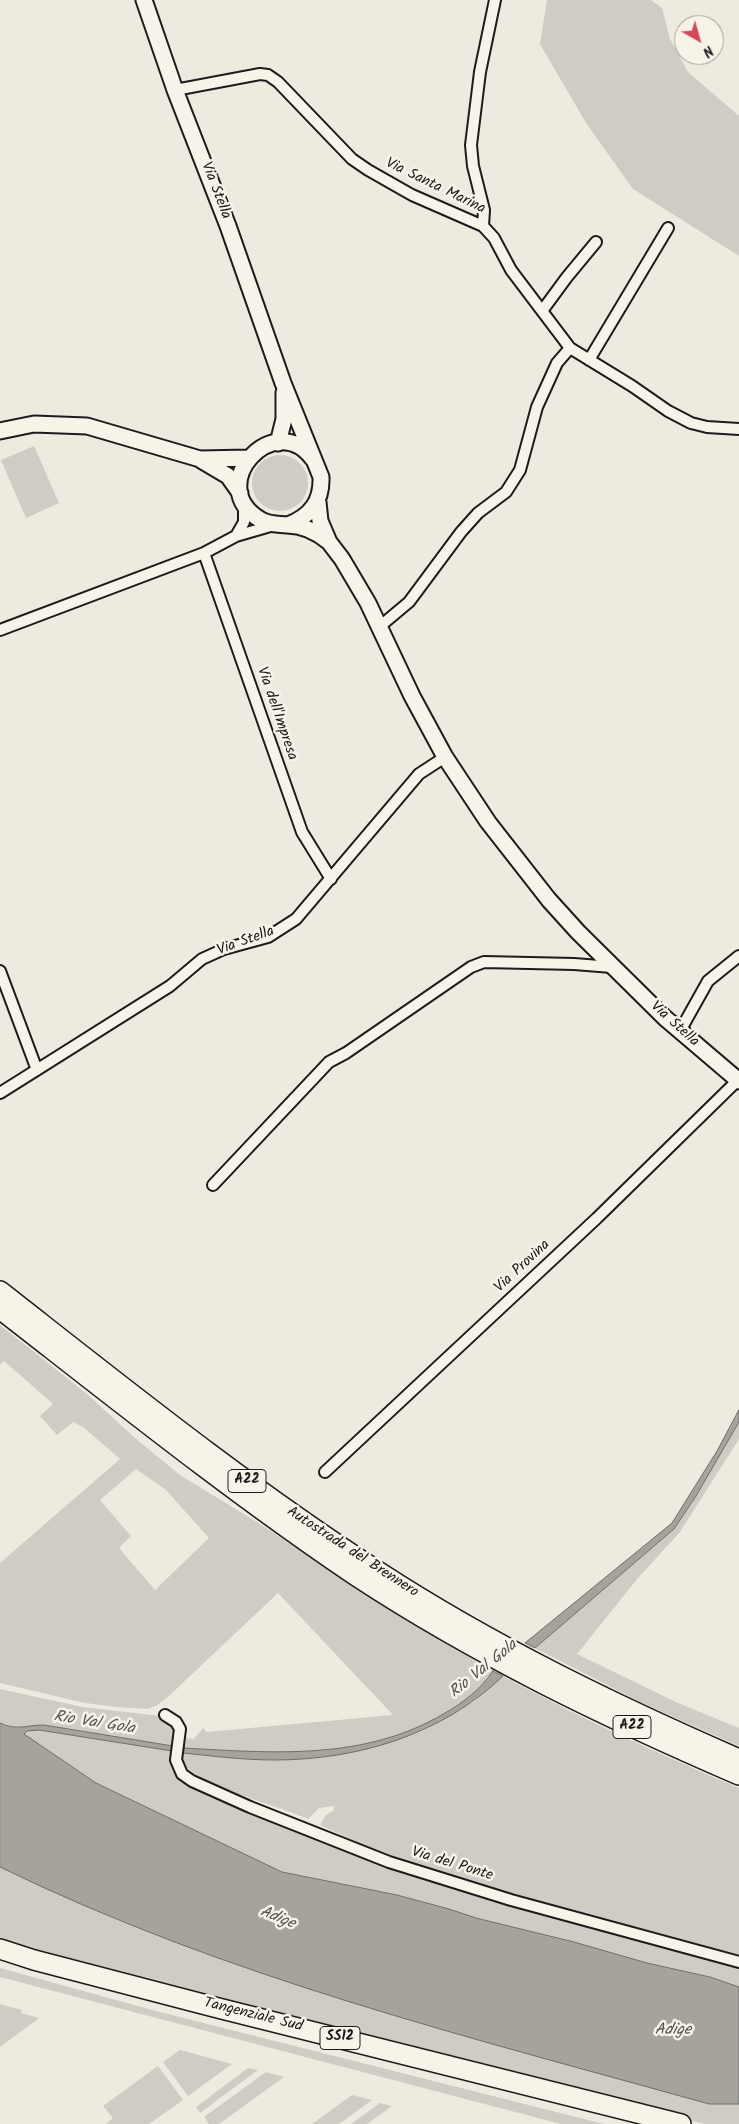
<!DOCTYPE html>
<style>
body{margin:0}
#map{position:relative;width:739px;height:2124px;overflow:hidden;background:#eeeae0;font-family:Kalam,sans-serif}
canvas{display:block}
.north{position:absolute;left:674px;top:15px;width:50px;height:50px;box-sizing:border-box;background:#f7f3e8;border:1px solid #9f9d96;border-radius:50%;rotate:142deg;font-size:14px;font-weight:700;line-height:20px;text-align:center;color:#1c1c1c}
.north::after{content:'';display:block;margin:auto;width:18px;height:22px;background:#d1495b;clip-path:polygon(50% 0,100% 100%,50% 72%,0 100%)}
</style>
<div id="map">
<canvas width="739" height="2124"></canvas>
<div class="north">N</div>
</div>
<script>
const ctx = document.querySelector('canvas').getContext('2d');
ctx.lineJoin = 'round';
function fillPath(path, color) { ctx.fillStyle = color; ctx.fill(path, 'evenodd'); }
function stroke(path, color, width, dash) { ctx.strokeStyle = color; ctx.lineWidth = width; ctx.lineCap = dash ? 'butt' : 'round'; ctx.setLineDash(dash || []); ctx.stroke(path); }
function write(font, color, halo, rows, align = 'center') {
  ctx.font = font + ' Kalam,sans-serif'; ctx.lineWidth = 5; ctx.setLineDash([]); ctx.textBaseline = 'middle'; ctx.strokeStyle = halo; ctx.fillStyle = color; for (const [text, x, y, turn = 0] of rows) {
    ctx.save(); ctx.translate(x, y); ctx.rotate((+turn || 0) * Math.PI / 180); ctx.textAlign = isNaN(turn) ? turn : align; if (halo) ctx.strokeText(text, 0, 0); ctx.fillText(text, 0, 0); ctx.restore();
  }
}
fillPath(new Path2D(`
 M 547,0 L 651,0 L 662,8 L 670,39 L 688,72 L 739,116 L 739,256 L 633,189 L 586,123 L 540,44 Z
 M 34,446 L 59,503 L 26,518 L 1,460 Z
 M252 483a28 28 0 1 1 56 0a28 28 0 1 1-56 0Z
 M 0,1325 L 87,1394 L 135,1438 L 180,1475 L 260,1524 L 402,1618 L 493,1671 C 480,1690 464,1702 445,1713 C 365,1761 273,1753 184,1748 L 186,1738 L 194,1739 L 203,1728 L 207,1732 L 393,1715 L 278,1593 L 170,1695 L 156,1706 L 147,1709 L 117,1707 L 85,1703 L 0,1683 L 0,1563 L 120,1459 L 83,1427 L 73,1422 L 57,1435 L 40,1416 L 53,1404 L 4,1361 L 0,1365 ZM 136,1469 L 166,1490 L 209,1538 L 155,1590 L 119,1548 L 131,1536 L 100,1500 Z
 M 739,1422 L 739,1439 L 680,1532 L 638,1578 L 577,1654 L 678,1703 L 739,1728 L 739,1746 L 640,1702 L 535,1648 L 674,1529 L 696,1496 Z
 M 503,1676 C 580,1718 659,1754 739,1788 L 739,1960 L 452,1877 L 363,1845 L 320,1825 L 326,1815 L 334,1810 L 334,1806 L 319,1808 L 308,1819 C 279,1806 196,1785 181,1761 L 183,1753 L 275,1760 L 328,1756 L 409,1736 L 429,1728 L 475,1701 Z
 M 0,1689 L 83,1707 L 160,1716 L 169,1723 L 176,1732 L 173,1746 L 44,1725 C 26,1725 17,1731 0,1723 Z
 M 39,1730 L 172,1751 C 168,1766 174,1776 187,1783 L 511,1903 L 739,1967 L 739,1987 L 710,1977 L 647,1963 L 574,1942 L 476,1918 L 449,1909 L 397,1895 L 282,1872 L 96,1783 L 23,1734 L 27,1731 Z
 M 0,1867 L 124,1923 L 255,1970 L 709,2104 L 739,2104 L 739,2124 L 705,2124 L 5,1943 L 0,1940 Z
 M 0,1968 L 156,2011 L 604,2124 L 561,2124 L 0,1977 Z
 M 0,2004 L 22,2010 L 21,2013 L 39,2018 L 0,2047 Z
 M 180,2050 L 232,2064 L 188,2096 L 163,2062 Z
 M 158,2066 L 183,2100 L 149,2124 L 106,2124 L 113,2118 L 103,2106 Z
 M 248,2068 L 258,2070 L 200,2113 L 196,2107 Z
 M 266,2072 L 284,2077 L 219,2124 L 209,2124 L 204,2117 Z
 M 352,2095 L 372,2100 L 339,2124 L 312,2124 Z
 M 380,2103 L 392,2106 L 367,2124 L 351,2124 Z`), '#cfccc3');
const water = new Path2D(`
 M 739,1410 L 739,1422 L 696,1496 L 674,1529 L 535,1648 L 525,1643 L 672,1523 L 717,1451 Z
 M 493,1671 L 503,1676 C 442,1735 357,1760 274,1760 C 243,1760 213,1756 183,1753 L 184,1748 C 273,1753 365,1761 445,1713 C 464,1702 480,1690 493,1671 Z
 M 0,1723 C 17,1731 26,1725 44,1725 L 173,1746 L 172,1751 L 39,1730 L 27,1731 L 24,1734 L 96,1783 L 282,1872 L 397,1895 L 449,1909 L 476,1918 L 574,1942 L 647,1963 L 710,1977 L 739,1987 L 739,2104 L 709,2104 C 469,2037 225,1977 0,1867 Z`);
fillPath(water, '#a6a39d');
stroke(water, '#6f6d69', 1);
const street = new Path2D(`
 M 175,90 L 260,74 L 268,75 L 278,82 L 352,159 L 368,170 L 412,195 L 483,226 L 494,238 L 511,270 L 570,348 L 632,386 L 668,411 L 691,423 L 707,427 L 739,429
 M 483,226 L 484,210 L 473,166 L 471,145 L 480,72 L 495,0
 M 542,311 L 567,277 L 596,242
 M 589,360 L 668,228
 M 236,536 L 244,522 L 244,505
 M 204,553 L 302,832 L 331,879
 M 378,628 L 409,602 L 461,532 L 478,513 L 506,492 L 520,470 L 537,407 L 557,363 L 570,348
 M 0,630 L 204,553 L 236,536 L 274,525
 M 0,971 L 37,1070
 M 680,1031 L 708,981 L 739,956
 M 0,1093 L 170,986 L 202,959 L 224,949 L 268,937 L 296,919 L 419,774 L 445,757
 M 213,1185 L 329,1062 L 346,1053 L 471,967 L 484,962 L 574,964 L 612,967
 M 325,1472 L 597,1218 L 738,1080
 M 165,1715 L 176,1722 L 180,1729 L 176,1760 L 182,1774 L 192,1781 L 250,1807 L 389,1862 L 511,1900 L 739,1962`);
const secondary = new Path2D(`
 M 144,0 L 175,90 L 228,226 L 283,383 L 321,477 C 322,501 311,516 288,525
 M 0,431 L 34,424 L 87,426 L 200,459 L 248,458
 M 278,443 L 284,419 L 284,392
 M 313,459 C 275,407 202,486 261,520 C 270,525 278,524 287,525 C 304,525 317,532 329,542
 M 201,460 L 228,476 L 240,493
 M 318,502 L 320,521 L 329,542 L 342,559 L 368,603 L 412,696 L 445,757 L 488,822 L 549,900 L 578,932 L 665,1018 L 739,1081`);
const highway = new Path2D(`
 M 0,1291 C 124,1388 247,1487 379,1572 C 493,1646 615,1705 739,1759
 M 0,1309 C 117,1400 233,1493 356,1576 C 476,1655 607,1718 739,1775
 M 0,1949 L 34,1960 L 218,2008 L 681,2124`);
stroke(street, '#1c1c1c', 14);
stroke(secondary, '#1c1c1c', 19);
stroke(highway, '#1c1c1c', 22);
stroke(street, '#f7f3e8', 10);
stroke(secondary, '#f7f3e8', 15);
stroke(highway, '#f7f3e8', 19);
for (const [x, y, w] of [
 [247,1481,38],
 [632,1727,38],
 [340,2038,40]
]) { const box = new Path2D(); box.roundRect(x - w / 2, y - 11.5, w, 23, 4); ctx.fillStyle = '#f7f3e8'; ctx.fill(box); stroke(box, '#1c1c1c', 1); }
write('bold 14px', '#1c1c1c', null, [
 ["A22",247,1481],
 ["A22",632,1727],
 ["SS12",340,2038]
]);
write('15px', '#1c1c1c', '#f7f3e8', [
 ["Via Santa Marina",435,187,26],
 ["Via Stella",215,191,69],
 ["Via dell'Impresa",276,714,71],
 ["Via Stella",246,942,-20],
 ["Via Stella",674,1025,42],
 ["Via Provina",523,1267,-43],
 ["Autostrada del Brennero",352,1553,33],
 ["Via del Ponte",452,1865,17],
 ["Tangenziale Sud",253,2016,14]
]);
write('italic 16px', '#535250', '#f7f3e8', [
 ["Rio Val Gola",484,1670,-39],
 ["Rio Val Gola",94,1724,9],
 ["Adige",277,1919,22],
 ["Adige",673,2031]
]);
</script>
